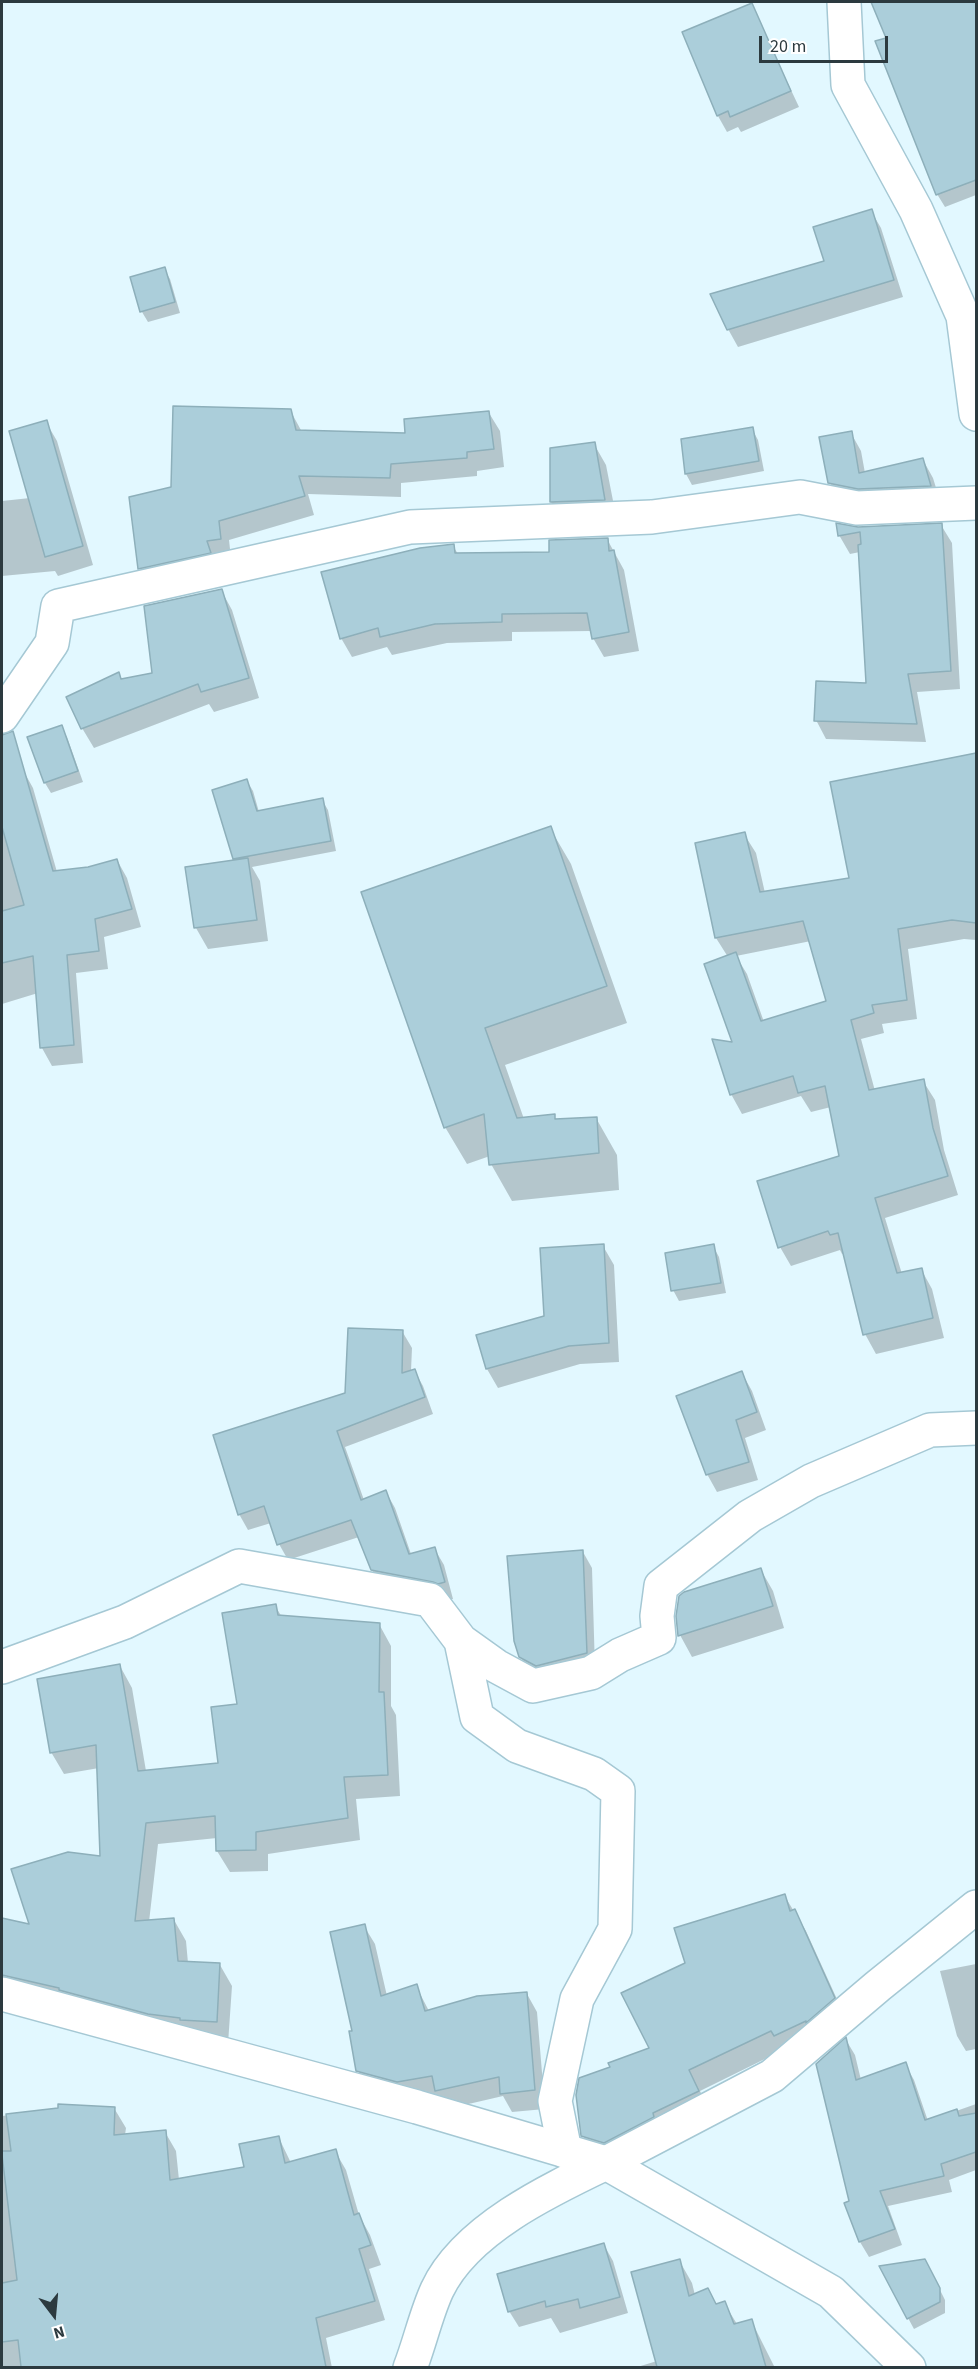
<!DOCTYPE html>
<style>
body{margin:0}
#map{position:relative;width:978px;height:2369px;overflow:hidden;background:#e2f8ff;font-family:"Source Sans 3",sans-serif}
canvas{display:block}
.frame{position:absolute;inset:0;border:3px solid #2c3a3f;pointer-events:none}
.north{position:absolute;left:24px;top:2285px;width:60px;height:60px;-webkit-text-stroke:4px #fff;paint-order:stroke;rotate:164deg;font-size:16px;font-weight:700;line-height:24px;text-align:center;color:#2c3a3f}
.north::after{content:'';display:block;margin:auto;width:21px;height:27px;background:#2c3a3f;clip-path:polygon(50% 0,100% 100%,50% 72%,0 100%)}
.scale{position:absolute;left:759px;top:36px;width:129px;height:27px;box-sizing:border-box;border:3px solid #2c3a3f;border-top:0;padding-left:8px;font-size:18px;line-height:21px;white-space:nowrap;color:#2c3a3f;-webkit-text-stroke:4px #fff;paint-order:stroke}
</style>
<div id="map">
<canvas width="978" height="2369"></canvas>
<div class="frame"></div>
<div class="north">N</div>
<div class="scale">20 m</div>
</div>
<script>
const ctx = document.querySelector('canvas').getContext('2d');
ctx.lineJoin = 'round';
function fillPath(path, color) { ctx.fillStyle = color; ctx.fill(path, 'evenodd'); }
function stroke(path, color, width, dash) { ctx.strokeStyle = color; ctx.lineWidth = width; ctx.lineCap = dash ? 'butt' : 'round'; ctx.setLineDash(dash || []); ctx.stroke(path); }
fillPath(new Path2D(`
 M 872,2 L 976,2 L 976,195 L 945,207 L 937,194 L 888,38 Z
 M 751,5 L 799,107 L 741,132 L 738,127 L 727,132 L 718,116 L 684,33 Z
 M 871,211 L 881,228 L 903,297 L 738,347 L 728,329 L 826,262 Z
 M 164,269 L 170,279 L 180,313 L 148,322 L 142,312 Z
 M 290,410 L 302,432 L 407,434 L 489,413 L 500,431 L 504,467 L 477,471 L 477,476 L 401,483 L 401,497 L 308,494 L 314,515 L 229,540 L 231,558 L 151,587 L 140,568 L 172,489 Z
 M 46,422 L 57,441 L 93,565 L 58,576 L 55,571 L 2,576 L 2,501 L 30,498 Z
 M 752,429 L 758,440 L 764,471 L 692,485 L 686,474 L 683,441 Z
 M 851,433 L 861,451 L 865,473 L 923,460 L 933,478 L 941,504 L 840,501 L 830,483 Z
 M 594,444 L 606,465 L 617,521 L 563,524 L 551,502 L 552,449 Z
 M 941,525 L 952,543 L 960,689 L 917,692 L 926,742 L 826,739 L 816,720 L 868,685 L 860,552 L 850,554 L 839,535 L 858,528 Z
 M 607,539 L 624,570 L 639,651 L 604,657 L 593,638 L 592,631 L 512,632 L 512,641 L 447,643 L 392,655 L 387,647 L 352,657 L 341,638 L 453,546 L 458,554 L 550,553 Z
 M 221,590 L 232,610 L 259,698 L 214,712 L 209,704 L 94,748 L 82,728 L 119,674 L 122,680 L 154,674 Z
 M 61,726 L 67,737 L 83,782 L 51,793 L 45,783 L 29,738 Z
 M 976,755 L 976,940 L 964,939 L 908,949 L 917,1019 L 882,1024 L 884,1033 L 861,1039 L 875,1091 L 923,1081 L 935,1100 L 944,1150 L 958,1195 L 885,1218 L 902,1274 L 921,1269 L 932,1289 L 944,1338 L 876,1354 L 865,1334 L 845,1253 L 842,1254 L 840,1250 L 791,1266 L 780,1247 L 841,1157 L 831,1107 L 811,1112 L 801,1096 L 742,1114 L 731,1094 L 734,1044 L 728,957 L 716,938 L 697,845 L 744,834 L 756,853 L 765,893 L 851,879 L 832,783 ZM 811,941 L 828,1002 L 764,1022 L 747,974 L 736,956 Z
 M 23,770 L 33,788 L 57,872 L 88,868 L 117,860 L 127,878 L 141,927 L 104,937 L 108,969 L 76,973 L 83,1063 L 52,1066 L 42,1048 L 38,993 L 2,1004 L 2,777 Z
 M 247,781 L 253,791 L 259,812 L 322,800 L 328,810 L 336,851 L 252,867 L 260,881 L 268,941 L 208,949 L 196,928 L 236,861 L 234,859 Z
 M 550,828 L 571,864 L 627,1023 L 505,1065 L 524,1119 L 554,1116 L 557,1121 L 596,1118 L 617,1155 L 619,1190 L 512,1201 L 491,1164 L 490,1156 L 467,1164 L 445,1127 Z
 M 603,1246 L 614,1265 L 619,1362 L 580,1364 L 498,1388 L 487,1369 L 478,1336 L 546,1317 Z
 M 713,1246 L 719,1257 L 726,1293 L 679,1301 L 673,1290 Z
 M 402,1331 L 412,1348 L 411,1371 L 414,1370 L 423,1386 L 433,1414 L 345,1447 L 364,1500 L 386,1492 L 395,1508 L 411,1554 L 434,1548 L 444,1565 L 453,1599 L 448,1600 L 381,1586 L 372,1570 L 359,1537 L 288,1560 L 279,1544 L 271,1523 L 248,1530 L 239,1514 Z
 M 742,1373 L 752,1391 L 766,1430 L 745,1438 L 758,1480 L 717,1492 L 707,1474 Z
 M 583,1552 L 592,1568 L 595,1669 L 530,1673 L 521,1657 Z
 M 761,1570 L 773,1591 L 784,1628 L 692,1657 L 680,1635 Z
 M 275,1606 L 282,1617 L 379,1624 L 391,1646 L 391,1706 L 396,1715 L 400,1796 L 356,1799 L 360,1840 L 268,1854 L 268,1871 L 230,1872 L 217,1851 L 217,1838 L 158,1844 L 149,1922 L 174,1920 L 186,1941 L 188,1963 L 220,1965 L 232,1986 L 228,2044 L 2,1993 L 2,1919 L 31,1926 L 102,1857 L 99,1768 L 64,1774 L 51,1752 L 120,1666 L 132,1688 L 146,1771 L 219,1764 Z
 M 784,1895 L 806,1931 L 846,2019 L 700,2091 L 710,2112 L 595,2157 L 583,2136 L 611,2068 L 651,2049 L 687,1963 Z
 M 364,1926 L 375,1944 L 387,1996 L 416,1986 L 429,2011 L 527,1994 L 537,2012 L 545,2109 L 512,2112 L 503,2096 L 447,2109 L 438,2095 L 408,2100 L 369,2089 L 358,2071 L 354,2032 Z
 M 976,1964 L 976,2049 L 966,2051 L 957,2036 L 940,1971 Z
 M 846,2040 L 855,2055 L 861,2080 L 905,2064 L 914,2080 L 928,2121 L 976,2104 L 976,2170 L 949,2180 L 952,2192 L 888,2206 L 902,2245 L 869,2257 L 860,2242 L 846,2204 L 851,2202 Z
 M 114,2108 L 126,2128 L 125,2135 L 165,2132 L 176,2151 L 179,2180 L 245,2169 L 279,2138 L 291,2163 L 335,2151 L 346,2170 L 359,2215 L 370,2235 L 381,2265 L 369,2269 L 385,2320 L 326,2338 L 332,2368 L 2,2368 L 2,2116 L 59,2109 Z
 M 604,2245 L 613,2261 L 628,2313 L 560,2333 L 551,2318 L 519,2327 L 509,2311 Z
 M 679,2260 L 692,2283 L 695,2295 L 717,2306 L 724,2303 L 737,2324 L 751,2320 L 775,2368 L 634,2368 L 657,2361 Z
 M 931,2272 L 945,2300 L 945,2313 L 914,2329 L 908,2318 Z`), '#0003');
const building = new Path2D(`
 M 871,2 L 976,2 L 976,180 L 936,195 L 875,41 L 886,38 Z
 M 752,3 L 791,91 L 730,117 L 728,111 L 717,116 L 682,32 Z
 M 872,209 L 894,280 L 727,330 L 710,294 L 824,261 L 813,227 Z
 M 165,267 L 175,302 L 140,312 L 130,277 Z
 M 173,406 L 291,409 L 296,430 L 405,433 L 404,419 L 489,411 L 494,449 L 467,452 L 467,458 L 391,464 L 390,478 L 299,476 L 305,496 L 219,521 L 221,539 L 207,541 L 211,553 L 138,569 L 129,497 L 171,487 Z
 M 47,420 L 83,546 L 45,557 L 9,431 Z
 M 753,427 L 759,461 L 685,474 L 681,439 Z
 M 852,431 L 859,473 L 923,458 L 931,486 L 858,489 L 828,483 L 819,437 Z
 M 595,442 L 605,500 L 550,502 L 550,448 Z
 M 836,523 L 858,527 L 942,523 L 951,671 L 908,674 L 917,724 L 814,721 L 816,681 L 866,683 L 858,545 L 861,544 L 860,532 L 838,536 Z
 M 608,538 L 609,551 L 614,550 L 629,632 L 592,639 L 587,613 L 502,614 L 502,622 L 435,624 L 380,637 L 378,628 L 340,639 L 321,572 L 420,548 L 454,544 L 455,553 L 549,552 L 549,540 Z
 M 222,589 L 249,678 L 201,692 L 198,684 L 81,729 L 66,697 L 119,672 L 121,679 L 152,673 L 144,606 Z
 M 62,725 L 78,771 L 44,783 L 27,737 Z
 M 13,731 L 53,871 L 88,867 L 117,859 L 132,909 L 95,919 L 99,951 L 67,955 L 74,1045 L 40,1048 L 33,956 L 2,963 L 2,911 L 24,905 L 2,827 L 2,735 Z
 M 976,753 L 976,923 L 952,920 L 898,929 L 907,1000 L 872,1005 L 874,1013 L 851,1020 L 869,1090 L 924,1079 L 933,1128 L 948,1176 L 875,1198 L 897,1273 L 922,1268 L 933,1318 L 863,1335 L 838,1233 L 830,1235 L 828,1231 L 778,1248 L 757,1181 L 839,1156 L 825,1086 L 798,1093 L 793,1076 L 730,1095 L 712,1039 L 732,1042 L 704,964 L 736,952 L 761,1021 L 826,1001 L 803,921 L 715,938 L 695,843 L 745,832 L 760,892 L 849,878 L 830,782 Z
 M 247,779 L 257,811 L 323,798 L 331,841 L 233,859 L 212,790 Z
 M 551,826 L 607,986 L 485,1028 L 517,1118 L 555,1114 L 555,1119 L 597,1117 L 599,1153 L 489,1165 L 484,1114 L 444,1128 L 361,892 Z
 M 248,858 L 257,920 L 194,928 L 185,867 Z
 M 604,1244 L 609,1343 L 569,1346 L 486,1369 L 476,1335 L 544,1316 L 540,1248 Z
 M 714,1244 L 721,1283 L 671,1291 L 665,1253 Z
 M 348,1328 L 403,1330 L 402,1373 L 415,1369 L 425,1397 L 337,1431 L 361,1500 L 386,1490 L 409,1554 L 435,1547 L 445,1582 L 438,1584 L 433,1582 L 371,1570 L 351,1520 L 277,1545 L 264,1506 L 238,1515 L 213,1435 L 345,1393 Z
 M 742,1371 L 757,1412 L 736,1420 L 749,1462 L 706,1475 L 676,1396 Z
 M 583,1550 L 587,1653 L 536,1666 L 519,1657 L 514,1641 L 507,1556 Z
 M 761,1568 L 773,1606 L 678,1636 L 676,1616 L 679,1596 L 684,1592 Z
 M 276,1604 L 278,1615 L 380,1623 L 379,1692 L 384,1692 L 388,1775 L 344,1777 L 348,1818 L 256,1832 L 256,1850 L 216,1851 L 215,1816 L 146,1823 L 135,1921 L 174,1918 L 178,1961 L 220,1963 L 217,2022 L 180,2020 L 180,2018 L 148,2014 L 59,1990 L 59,1988 L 2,1975 L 2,1918 L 29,1924 L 11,1869 L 68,1852 L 100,1856 L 96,1745 L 50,1753 L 37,1679 L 120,1664 L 138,1771 L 218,1763 L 211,1707 L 237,1704 L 222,1613 Z
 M 785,1894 L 790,1911 L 795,1909 L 835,1998 L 806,2023 L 806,2021 L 774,2036 L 771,2031 L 689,2070 L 699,2091 L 653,2113 L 654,2117 L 604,2143 L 581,2136 L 576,2095 L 579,2078 L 610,2067 L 608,2063 L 649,2048 L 621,1993 L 685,1963 L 674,1928 Z
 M 365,1924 L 381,1996 L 417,1984 L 425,2011 L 477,1996 L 527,1992 L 535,2090 L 500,2094 L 499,2077 L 435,2091 L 432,2076 L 397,2082 L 356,2071 L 349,2031 L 352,2031 L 330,1932 Z
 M 846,2037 L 856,2080 L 906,2062 L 925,2120 L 957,2109 L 959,2116 L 976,2113 L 976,2152 L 941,2164 L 944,2176 L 880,2191 L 895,2229 L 859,2242 L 844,2203 L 849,2201 L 816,2064 Z
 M 58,2104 L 115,2107 L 114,2135 L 166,2130 L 170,2180 L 244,2167 L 239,2144 L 279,2136 L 285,2163 L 336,2149 L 354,2215 L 359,2213 L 371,2245 L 359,2249 L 375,2301 L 316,2318 L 326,2367 L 21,2367 L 18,2340 L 2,2342 L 2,2283 L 17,2280 L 2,2155 L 2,2151 L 11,2151 L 6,2114 L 58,2108 Z
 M 604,2243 L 620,2297 L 580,2308 L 578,2299 L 546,2307 L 545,2301 L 508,2312 L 497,2274 Z
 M 680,2259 L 689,2296 L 708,2288 L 716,2304 L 725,2301 L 734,2324 L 752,2319 L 766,2367 L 657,2367 L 631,2272 Z
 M 925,2259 L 940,2288 L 940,2302 L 907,2319 L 879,2266 Z`);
fillPath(building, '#abceda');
stroke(building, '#8dafba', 1.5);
const minor = new Path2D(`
 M 844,2 L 848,85 L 916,210 L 963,316 L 976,414
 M 2,716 L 52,643 L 58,606 L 410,527 L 652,517 L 800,497 L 857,508 L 976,503
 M 2,1667 L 125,1622 L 239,1566 L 430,1600 L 461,1641
 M 565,2151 L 555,2101 L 577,1999 L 615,1929 L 618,1791 L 594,1774 L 517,1746 L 477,1717 L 461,1641 L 496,1666 L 533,1686 L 591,1673 L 620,1655 L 659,1638 L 657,1616 L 661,1586 L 750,1516 L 811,1481 L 930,1430 L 976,1428
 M 606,2163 L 772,2076 L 878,1986 L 976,1907`);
const tertiary = new Path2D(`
 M 2,1994 L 417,2107 L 606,2163`);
const secondary = new Path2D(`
 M 410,2368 C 420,2342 426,2314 437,2290 C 465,2230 549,2190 606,2163 L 831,2292 L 909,2368`);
stroke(minor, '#a5c8d4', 36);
stroke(tertiary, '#a5c8d4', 36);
stroke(secondary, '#a5c8d4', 36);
stroke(minor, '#fff', 33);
stroke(tertiary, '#fff', 33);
stroke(secondary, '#fff', 33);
</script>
